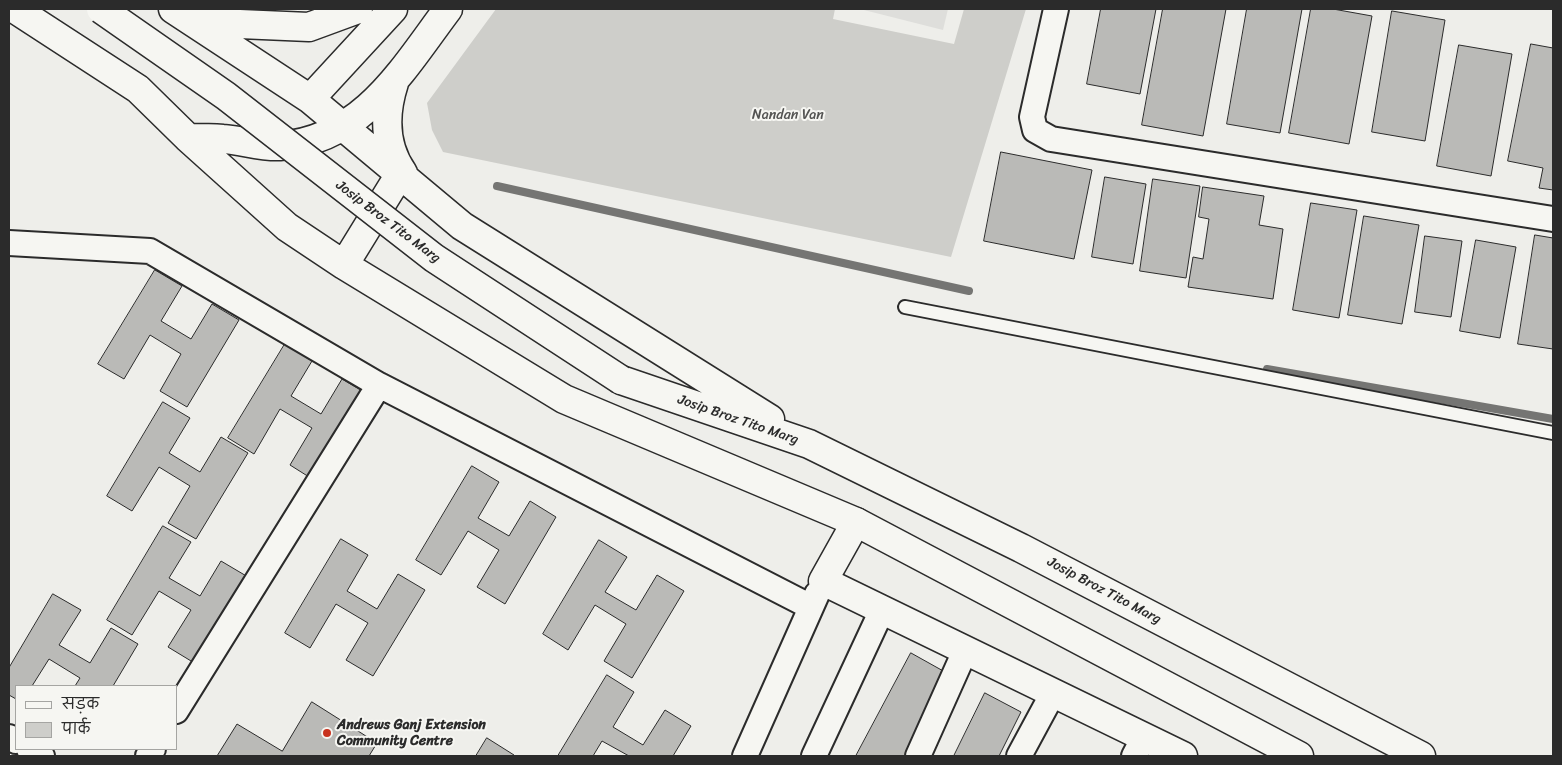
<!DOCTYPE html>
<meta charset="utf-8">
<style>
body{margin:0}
#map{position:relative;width:1562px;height:765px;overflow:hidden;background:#eeeeea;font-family:Sriracha,"Playpen Sans Deva",sans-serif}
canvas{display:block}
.frame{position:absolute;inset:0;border:10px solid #2b2b2b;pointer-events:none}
.legend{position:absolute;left:15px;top:685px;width:162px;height:65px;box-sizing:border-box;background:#f6f6f2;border:1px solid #a5a5a2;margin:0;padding:6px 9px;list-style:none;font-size:15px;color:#2b2b2b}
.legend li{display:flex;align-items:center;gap:10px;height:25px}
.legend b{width:25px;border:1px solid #a5a5a2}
</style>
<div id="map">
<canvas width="1562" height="765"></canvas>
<div class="frame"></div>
<ul class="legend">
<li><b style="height:6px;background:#f6f6f2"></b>सड़क</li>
<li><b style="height:14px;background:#cececa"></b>पार्क</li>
</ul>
</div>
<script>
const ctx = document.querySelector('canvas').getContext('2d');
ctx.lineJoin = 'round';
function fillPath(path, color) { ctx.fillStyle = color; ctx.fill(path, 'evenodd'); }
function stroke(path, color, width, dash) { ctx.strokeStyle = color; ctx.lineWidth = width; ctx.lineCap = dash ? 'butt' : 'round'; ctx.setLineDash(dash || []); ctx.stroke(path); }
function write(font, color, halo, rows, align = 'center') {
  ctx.font = font + ' Sriracha,sans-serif'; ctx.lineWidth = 4; ctx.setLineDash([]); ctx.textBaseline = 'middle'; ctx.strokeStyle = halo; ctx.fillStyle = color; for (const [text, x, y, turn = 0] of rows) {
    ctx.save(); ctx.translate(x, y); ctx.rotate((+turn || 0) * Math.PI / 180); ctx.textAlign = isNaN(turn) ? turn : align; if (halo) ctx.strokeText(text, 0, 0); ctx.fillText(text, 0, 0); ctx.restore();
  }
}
fillPath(new Path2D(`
 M 860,9 L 948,9 L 943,30 Z`), '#dededb');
fillPath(new Path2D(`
 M 496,9 L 835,9 L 833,19 L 954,44 L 964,9 L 1026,9 L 951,257 L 443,152 L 432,130 L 427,103 Z`), '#cececa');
stroke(new Path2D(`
 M 497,186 L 969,291
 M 1267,369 L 1553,419`), '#757573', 8);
const building = new Path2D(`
 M 1101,9 L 1156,9 L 1140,94 L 1087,84 Z
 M 1163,9 L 1226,9 L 1203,136 L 1142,125 Z
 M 1247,9 L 1302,9 L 1280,133 L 1227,124 Z
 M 1311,9 L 1333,9 L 1372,16 L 1349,144 L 1289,133 Z
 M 1392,11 L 1445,20 L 1425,141 L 1372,132 Z
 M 1531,44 L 1553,48 L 1553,190 L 1539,188 L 1543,168 L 1508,161 Z
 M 1459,45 L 1512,54 L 1491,176 L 1437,166 Z
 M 1001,152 L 1092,170 L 1074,259 L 984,241 Z
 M 1105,177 L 1146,184 L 1133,264 L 1092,257 Z
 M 1153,179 L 1200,186 L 1186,278 L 1140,271 Z
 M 1203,187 L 1264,196 L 1259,225 L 1283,229 L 1273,299 L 1188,287 L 1193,257 L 1203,259 L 1209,219 L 1199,217 Z
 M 1311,203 L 1357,210 L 1339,318 L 1293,310 Z
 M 1364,216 L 1419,225 L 1402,324 L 1348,315 Z
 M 1535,235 L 1553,238 L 1553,349 L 1518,344 Z
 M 1425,236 L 1462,241 L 1451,317 L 1415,312 Z
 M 1476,240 L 1516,247 L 1500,338 L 1460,331 Z
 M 155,270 L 182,286 L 161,321 L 191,339 L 212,304 L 239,320 L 187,407 L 160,391 L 181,354 L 150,335 L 124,379 L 98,364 Z
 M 285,344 L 312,361 L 291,396 L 321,414 L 342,379 L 369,395 L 317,482 L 290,465 L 312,428 L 280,409 L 254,454 L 228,438 Z
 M 163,402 L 190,418 L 169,453 L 200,472 L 221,437 L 248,453 L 196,539 L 168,523 L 190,486 L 159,467 L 132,511 L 107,496 Z
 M 472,466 L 499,482 L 478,518 L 509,536 L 530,501 L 556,517 L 505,604 L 477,587 L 499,550 L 468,531 L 441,575 L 416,560 Z
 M 163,526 L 191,542 L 169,578 L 200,596 L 221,561 L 248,577 L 196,664 L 168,647 L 191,610 L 159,591 L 132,635 L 107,620 Z
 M 341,539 L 368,555 L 347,591 L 377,609 L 398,574 L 425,590 L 373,676 L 346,660 L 368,623 L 336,604 L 310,648 L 285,633 Z
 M 599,540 L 627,557 L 605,592 L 636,610 L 657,575 L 684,591 L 632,678 L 604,661 L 626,624 L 595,605 L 568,650 L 543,634 Z
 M 53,594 L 81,610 L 59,645 L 90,663 L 111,628 L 138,644 L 113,686 L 75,686 L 80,678 L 49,659 L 32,686 L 16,686 L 16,699 L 9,695 L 9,668 Z
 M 911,653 L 954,677 L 911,756 L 856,756 Z
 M 607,675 L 634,692 L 613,727 L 643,745 L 665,710 L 691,726 L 673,756 L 629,756 L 602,741 L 593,756 L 558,756 Z
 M 985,693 L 1021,712 L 999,756 L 954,756 Z
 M 312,702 L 377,743 L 369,756 L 217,756 L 237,724 L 282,751 Z
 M 487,738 L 514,755 L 513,756 L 476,756 Z`);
fillPath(building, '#babab7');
stroke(building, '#2b2b2b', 1);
const service = new Path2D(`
 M 905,307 L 1553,433`);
const minor = new Path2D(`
 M 1056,9 L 1032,117 L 1035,130 L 1051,139 L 1553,219
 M 9,243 L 150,251 L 379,385 L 811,607
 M 176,711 L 379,385
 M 9,737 L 16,741
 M 29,749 L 42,756
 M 148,756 L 153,749
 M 745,756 L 817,594
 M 814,756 L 882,610
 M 918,756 L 965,651
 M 1019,756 L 1053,693
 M 1134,756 L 1144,737`);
const tertiary = new Path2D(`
 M 856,522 L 823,581 L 1183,756`);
const secondary = new Path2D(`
 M 15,9 L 138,89 L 188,138 L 287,227 L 344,265 L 564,399 L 856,522 L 1299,756
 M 173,9 L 310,99 L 462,226 L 770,419
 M 193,22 L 309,27 L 358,9
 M 394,83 C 384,114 384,146 403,173
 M 310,99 L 393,9
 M 188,138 C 200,138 211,138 223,139 C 242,140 260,147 280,146 C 363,140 403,69 448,9
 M 344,265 L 400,174
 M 621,380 L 809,444 L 1021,548 L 1421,756`);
stroke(service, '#2b2b2b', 16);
stroke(minor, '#2b2b2b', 28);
stroke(tertiary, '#2b2b2b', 31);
stroke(secondary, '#2b2b2b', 31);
stroke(service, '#f6f6f2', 12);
stroke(minor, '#f6f6f2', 24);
stroke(tertiary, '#f6f6f2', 28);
stroke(secondary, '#f6f6f2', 28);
const secondaryBridge = new Path2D(`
 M 101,9 L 226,96 L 434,258 L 621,380`);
stroke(secondaryBridge, '#2b2b2b', 31, []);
stroke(secondaryBridge, '#f6f6f2', 28);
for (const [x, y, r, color] of [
 [327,733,5,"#c8321e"]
]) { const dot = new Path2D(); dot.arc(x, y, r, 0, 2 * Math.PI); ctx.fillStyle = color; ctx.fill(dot); stroke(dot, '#f6f6f2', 2); }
write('14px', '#545453', '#f6f6f2', [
 ["Nandan Van",788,115]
]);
write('14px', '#2b2b2b', '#f6f6f2', [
 ["Josip Broz Tito Marg",388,222,37],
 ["Josip Broz Tito Marg",738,420,19],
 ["Josip Broz Tito Marg",1104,591,28]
]);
write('bold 14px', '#2b2b2b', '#f6f6f2', [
 ["Andrews Ganj Extension",337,725],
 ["Community Centre",337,741]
], 'left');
</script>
